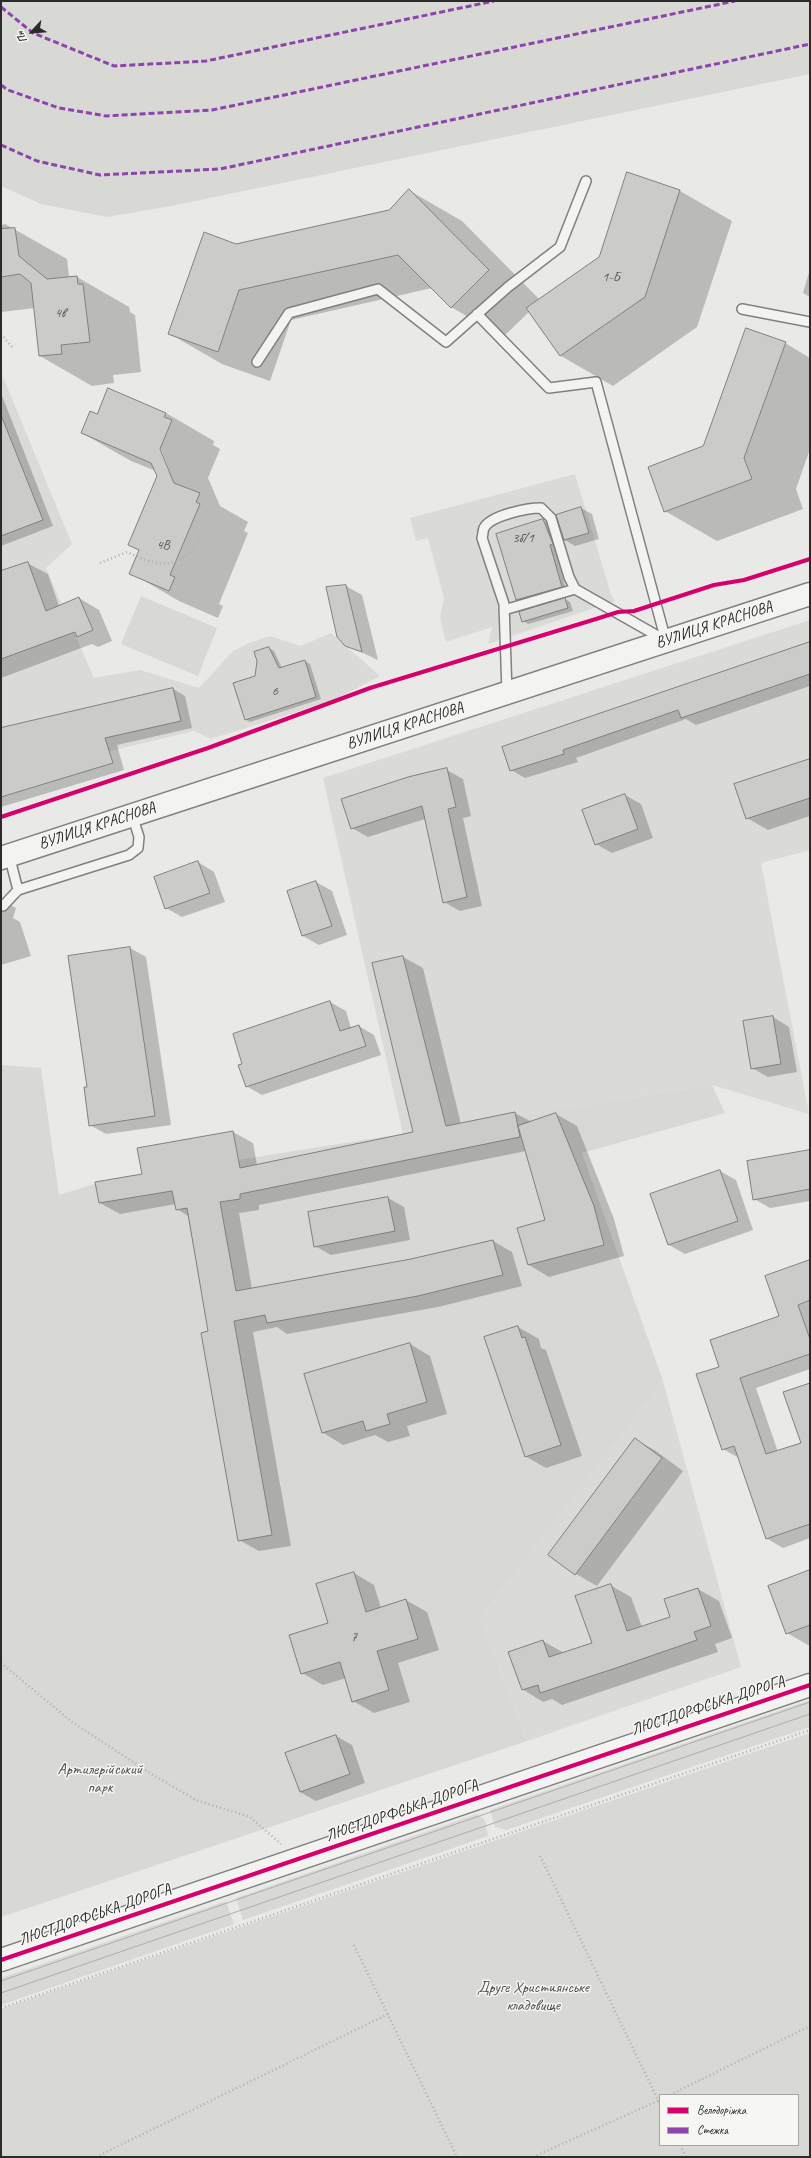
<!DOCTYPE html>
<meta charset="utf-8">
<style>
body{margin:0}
#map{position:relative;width:811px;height:2158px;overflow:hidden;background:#e9e9e7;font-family:Caveat,sans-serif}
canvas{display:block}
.frame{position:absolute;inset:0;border:2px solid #2b2b2b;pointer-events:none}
.legend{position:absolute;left:659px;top:2094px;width:140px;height:52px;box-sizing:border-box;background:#f6f6f2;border:1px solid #a5a5a2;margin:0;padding:5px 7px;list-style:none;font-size:12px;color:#2b2b2b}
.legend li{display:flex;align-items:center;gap:8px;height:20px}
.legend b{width:20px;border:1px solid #a5a5a2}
.north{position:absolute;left:12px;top:12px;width:40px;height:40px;-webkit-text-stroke:3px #f6f6f2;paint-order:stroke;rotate:244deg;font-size:11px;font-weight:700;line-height:16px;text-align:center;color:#2b2b2b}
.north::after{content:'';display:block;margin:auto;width:14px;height:18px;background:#2b2b2b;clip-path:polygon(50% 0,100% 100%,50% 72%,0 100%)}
</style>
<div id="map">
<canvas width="811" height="2158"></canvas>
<div class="frame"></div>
<ul class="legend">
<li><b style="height:5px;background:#d6006c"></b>Велодоріжка</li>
<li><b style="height:5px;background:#8e44ad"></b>Стежка</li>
</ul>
<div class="north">Пн</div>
</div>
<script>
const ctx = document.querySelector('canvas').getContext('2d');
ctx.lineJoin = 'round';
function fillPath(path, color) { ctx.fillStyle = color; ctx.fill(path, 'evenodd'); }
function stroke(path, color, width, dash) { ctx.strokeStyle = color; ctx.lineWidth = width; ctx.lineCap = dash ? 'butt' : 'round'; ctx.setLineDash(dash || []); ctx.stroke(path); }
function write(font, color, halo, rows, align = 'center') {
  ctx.font = font + ' Caveat,sans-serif'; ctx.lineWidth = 3; ctx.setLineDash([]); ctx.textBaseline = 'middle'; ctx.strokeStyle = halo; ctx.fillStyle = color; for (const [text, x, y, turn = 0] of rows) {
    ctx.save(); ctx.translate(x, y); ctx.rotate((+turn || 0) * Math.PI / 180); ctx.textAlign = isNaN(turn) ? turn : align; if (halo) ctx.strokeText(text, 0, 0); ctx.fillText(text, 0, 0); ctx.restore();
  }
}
fillPath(new Path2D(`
 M 1,372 L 72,544 L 46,568 L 94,678 L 140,670 L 199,688 L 233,651 L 247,644 L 270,636 L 301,646 L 331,633 L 380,676 L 334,700 L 211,739 L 194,731 L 1,777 Z
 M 575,474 L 611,594 L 615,601 L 488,644 L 492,627 L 446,642 L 440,618 L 444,598 L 428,538 L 416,541 L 410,518 Z
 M 810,620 L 810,850 L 761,863 L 809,1114 L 712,1085 L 403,1134 L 323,778 Z
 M 663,1381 L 741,1667 L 527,1741 L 480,1618 Z`), '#dadad7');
fillPath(new Path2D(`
 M 1,1 L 810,1 L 810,74 L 171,206 L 107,217 L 41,204 L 1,186 Z
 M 141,596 L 217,628 L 198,676 L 121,644 Z
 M 1,1065 L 41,1068 L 59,1195 L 104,1181 L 712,1085 L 725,1113 L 582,1153 L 663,1381 L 480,1618 L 527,1741 L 1,1917 Z
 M 810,1700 L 810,1727 L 506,1830 L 495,1827 L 490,1810 Z
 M 810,1733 L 810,2157 L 1,2157 L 1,2009 ZM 660,2095 L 798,2095 L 798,2145 L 660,2145 Z
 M 477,1814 L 485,1820 L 488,1836 L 243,1920 L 236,1898 Z
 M 226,1901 L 234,1924 L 1,2005 L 1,1978 Z`), '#d8d8d5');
fillPath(new Path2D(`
 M 628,173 L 680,191 L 732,221 L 697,327 L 613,386 L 561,356 L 530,311 L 503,337 L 451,307 L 432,288 L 291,320 L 270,381 L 222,364 L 170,334 L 236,245 L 390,210 L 410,191 L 462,221 L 540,300 L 600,258 Z
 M 5,224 L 67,259 L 69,277 L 77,277 L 129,307 L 130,312 L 135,315 L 141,372 L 113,375 L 114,383 L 92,386 L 40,356 L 35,308 L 1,312 L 1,225 Z
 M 810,269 L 810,297 L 803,293 Z
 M 785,343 L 810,358 L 810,449 L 796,489 L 803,509 L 717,541 L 665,511 L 704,447 Z
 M 1,393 L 53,526 L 1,546 Z
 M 166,413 L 214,441 L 213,445 L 220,449 L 208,478 L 220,506 L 248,522 L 244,531 L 248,533 L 219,604 L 223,606 L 218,618 L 179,601 L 131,573 L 140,551 L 129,545 L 158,476 L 156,471 L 131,461 L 82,433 L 98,415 ZM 159,444 L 171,475 L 169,475 L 157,445 Z
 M 581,508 L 592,514 L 599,539 L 575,546 L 565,540 L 557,516 Z
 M 543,520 L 548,523 L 557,546 L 554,547 L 566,589 L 521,602 L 516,600 Z
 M 27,563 L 48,574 L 59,606 L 79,598 L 99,610 L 112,641 L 98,647 L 92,644 L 1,678 L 1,573 Z
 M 346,586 L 362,595 L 378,660 L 346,645 Z
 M 565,599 L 570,602 L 573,611 L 528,624 L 523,621 Z
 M 810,644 L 810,686 L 696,725 L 686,719 L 576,758 L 578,762 L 525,778 L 511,770 Z
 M 269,648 L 274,651 L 282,668 L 305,661 L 310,664 L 321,699 L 250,722 L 245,719 L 256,677 Z
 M 173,689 L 185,696 L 192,728 L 117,745 L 124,770 L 1,807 L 1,729 Z
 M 810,760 L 810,816 L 768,830 L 747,818 Z
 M 447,770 L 463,779 L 471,816 L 463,818 L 482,906 L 460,911 L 444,902 L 425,819 L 368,837 L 352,828 Z
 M 625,795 L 641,804 L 653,838 L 612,853 L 596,844 Z
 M 198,862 L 214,872 L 225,902 L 182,917 L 166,908 Z
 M 316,882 L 332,891 L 347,935 L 319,945 L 303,936 Z
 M 1,900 L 16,908 L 13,918 L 20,922 L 31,956 L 1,965 Z
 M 130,948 L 146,957 L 171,1125 L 106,1134 L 90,1125 L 88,1088 Z
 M 403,957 L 423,968 L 461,1124 L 515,1113 L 532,1122 L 556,1114 L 577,1126 L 614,1219 L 624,1256 L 549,1277 L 529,1265 L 546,1221 L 526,1151 L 259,1205 L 259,1210 L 239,1213 L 252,1289 L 412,1260 L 493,1241 L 512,1252 L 522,1286 L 438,1307 L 287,1334 L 277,1327 L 253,1332 L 291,1546 L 259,1551 L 239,1540 L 209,1332 L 188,1216 L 177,1209 L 176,1204 L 120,1214 L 100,1203 L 143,1175 L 138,1149 L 233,1132 L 253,1143 L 257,1165 L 415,1133 L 373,964 Z
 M 330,1002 L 346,1011 L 351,1028 L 359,1026 L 374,1035 L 381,1055 L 262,1095 L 246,1086 Z
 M 773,1017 L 789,1027 L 797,1072 L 768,1077 L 752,1068 Z
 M 810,1151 L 810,1201 L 770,1208 L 754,1199 Z
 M 720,1171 L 736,1180 L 753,1230 L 685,1254 L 669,1245 Z
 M 388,1198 L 404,1207 L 410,1240 L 331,1255 L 315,1246 Z
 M 810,1261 L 810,1369 L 756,1388 L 778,1452 L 802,1443 L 810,1384 L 810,1538 L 783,1548 L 766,1538 L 739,1458 L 723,1449 L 721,1367 L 781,1316 Z
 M 518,1327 L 539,1339 L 541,1348 L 546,1350 L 582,1456 L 546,1468 L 525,1456 Z
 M 410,1344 L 430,1356 L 447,1414 L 407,1426 L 410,1436 L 388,1442 L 375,1435 L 343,1445 L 322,1432 Z
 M 635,1439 L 656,1451 L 683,1471 L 597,1586 L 576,1574 L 550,1555 Z
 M 810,1571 L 810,1645 L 808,1645 L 787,1633 Z
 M 354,1573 L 374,1585 L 381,1608 L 406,1600 L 427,1612 L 439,1650 L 398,1663 L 410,1702 L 374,1713 L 353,1701 L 346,1678 L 323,1685 L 302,1673 Z
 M 610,1585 L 631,1597 L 642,1627 L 671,1617 L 698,1589 L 719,1601 L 732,1638 L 715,1644 L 718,1652 L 562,1705 L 552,1699 L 543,1702 L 522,1689 L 543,1641 L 564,1653 L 593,1644 Z
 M 336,1736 L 352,1745 L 365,1783 L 316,1801 L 300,1792 Z`), '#0003');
const building = new Path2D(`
 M 627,172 L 680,190 L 645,297 L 560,356 L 526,308 L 599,257 Z
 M 409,189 L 489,270 L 451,308 L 398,255 L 239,290 L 218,352 L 168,334 L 204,232 L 236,244 L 389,210 Z
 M 15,228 L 19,256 L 47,279 L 77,276 L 78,284 L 83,284 L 90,342 L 61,345 L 62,354 L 39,356 L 31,283 L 20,274 L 1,277 L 1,229 Z
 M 746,328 L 786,342 L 744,458 L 752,479 L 664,512 L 648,467 L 703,446 Z
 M 108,388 L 166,413 L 164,417 L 172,420 L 160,449 L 174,483 L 200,493 L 196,502 L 200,504 L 170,575 L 175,577 L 169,591 L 129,574 L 139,550 L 128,545 L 157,476 L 151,463 L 81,433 L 90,411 L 97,414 Z
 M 1,415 L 43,520 L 1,536 Z
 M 581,507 L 589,533 L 564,540 L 556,515 Z
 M 543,519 L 553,544 L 550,545 L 562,587 L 516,600 L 496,534 Z
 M 28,562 L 46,611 L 79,597 L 93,630 L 77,637 L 75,632 L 1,659 L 1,571 Z
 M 346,585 L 362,652 L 345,646 L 337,637 L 326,587 Z
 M 565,598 L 568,608 L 522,622 L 519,612 Z
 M 810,642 L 810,674 L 681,718 L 678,710 L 563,750 L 564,754 L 510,771 L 502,747 Z
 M 269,647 L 279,668 L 305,660 L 316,697 L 245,720 L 233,683 L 255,676 L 257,661 L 254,652 Z
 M 173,688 L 181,721 L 105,738 L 113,763 L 1,797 L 1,728 Z
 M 810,759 L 810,798 L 746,819 L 734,784 Z
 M 447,768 L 456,807 L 448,809 L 467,897 L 443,903 L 422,806 L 351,829 L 341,799 L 408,777 Z
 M 625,794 L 638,829 L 595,845 L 582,810 Z
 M 198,861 L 210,893 L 165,909 L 154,877 Z
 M 316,881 L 332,926 L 302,936 L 287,891 Z
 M 130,947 L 155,1116 L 89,1126 L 84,1087 L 87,1087 L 68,956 Z
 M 403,956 L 446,1126 L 515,1112 L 520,1137 L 240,1194 L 240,1199 L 220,1202 L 236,1291 L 411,1259 L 493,1240 L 503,1275 L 418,1296 L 267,1323 L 265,1315 L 234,1321 L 272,1535 L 238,1541 L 201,1333 L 208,1331 L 187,1208 L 176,1210 L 172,1191 L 99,1203 L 95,1182 L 142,1174 L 137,1148 L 233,1131 L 240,1168 L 413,1132 L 372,963 Z
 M 330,1001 L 340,1031 L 359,1025 L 366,1046 L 246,1087 L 238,1065 L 242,1064 L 233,1034 Z
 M 773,1016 L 781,1064 L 751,1069 L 743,1021 Z
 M 556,1113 L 594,1206 L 604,1245 L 528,1265 L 517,1228 L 545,1220 L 518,1126 Z
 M 810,1150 L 810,1189 L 753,1200 L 747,1161 Z
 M 720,1170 L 738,1221 L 668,1245 L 650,1194 Z
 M 388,1197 L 395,1231 L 314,1247 L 308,1212 Z
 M 810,1260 L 810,1300 L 798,1305 L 810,1339 L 810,1354 L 740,1378 L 766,1454 L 801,1443 L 783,1392 L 810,1383 L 810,1524 L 766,1539 L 734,1446 L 722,1450 L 696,1374 L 719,1367 L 710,1340 L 779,1316 L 765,1276 Z
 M 518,1326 L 522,1338 L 525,1337 L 561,1445 L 525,1457 L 484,1337 Z
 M 410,1343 L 427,1402 L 387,1414 L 390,1424 L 366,1431 L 363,1421 L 322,1433 L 304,1374 Z
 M 635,1438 L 662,1458 L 575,1575 L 548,1555 Z
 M 810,1570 L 810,1625 L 786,1634 L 768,1586 Z
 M 354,1572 L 366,1612 L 406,1599 L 418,1639 L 377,1651 L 389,1690 L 352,1702 L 340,1662 L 301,1674 L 289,1635 L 328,1623 L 316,1584 Z
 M 611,1584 L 627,1631 L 670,1617 L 664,1599 L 698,1588 L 711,1626 L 694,1632 L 697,1640 L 619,1667 L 540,1693 L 538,1685 L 522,1690 L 508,1652 L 543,1640 L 549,1657 L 592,1643 L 575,1596 Z
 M 336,1735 L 350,1774 L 300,1792 L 285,1753 Z`);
fillPath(building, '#cbcbca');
stroke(building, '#808080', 1);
const service = new Path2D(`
 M 742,309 L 810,322
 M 477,314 L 549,388 L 596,382 L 666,641
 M 257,362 L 289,313 L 378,289 L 446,342 L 508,287 L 560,247 L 586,181
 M 504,610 L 575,589
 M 507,693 L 504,604 L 482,538 C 483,535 483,530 484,528 C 491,515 528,508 541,508 L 551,518 L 569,577 L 575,589 L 663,639
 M 9,855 L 18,890
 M 3,906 L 18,890 L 129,855 L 138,848 L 139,837 L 132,815`);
const primary = new Path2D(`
 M 1,858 L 810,594
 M 1,1960 L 810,1685`);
stroke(service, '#808080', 12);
stroke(primary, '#808080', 25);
stroke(new Path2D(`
 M 1,334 L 13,348
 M 100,563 L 127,552 C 147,561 167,571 187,555 C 193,550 196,544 202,539
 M 1,1663 L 72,1722 L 150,1773 L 196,1800 L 250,1817 L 281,1844
 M 540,1856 L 660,2104
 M 354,1945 L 457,2157
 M 1,2008 L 810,1730
 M 670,2095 L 810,2026
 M 680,2145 L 686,2157
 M 96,2157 L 388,2014
 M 533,2157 L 660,2100`), '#aeaead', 2.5, [1, 3]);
stroke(service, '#f3f3f1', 9);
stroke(primary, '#f3f3f1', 22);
stroke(new Path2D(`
 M 1,1981 L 810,1702
 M 1,1993 L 810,1714`), '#aeaead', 1);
stroke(new Path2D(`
 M 1,7 L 33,33 L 114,66 L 206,61 L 494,1
 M 1,85 L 8,90 L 59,108 L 106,116 L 212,110 L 735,1
 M 1,145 L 37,161 L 100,175 L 220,169 L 810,44`), '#8e44ad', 3, [6, 3]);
stroke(new Path2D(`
 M 1,817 L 208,748 L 370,688 L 596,619 L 618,612 L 634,611 L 714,585 L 744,580 L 810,559
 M 1,1960 L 810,1685`), '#d6006c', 4);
write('14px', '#535353', null, [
 ["1-Б",611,277],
 ["4в",60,313],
 ["3б/1",523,538],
 ["4B",163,545],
 ["6",275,691],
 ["7",354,1637]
]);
write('16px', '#2b2b2b', '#f6f6f2', [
 ["ВУЛИЦЯ КРАСНОВА",714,625,-18],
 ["ВУЛИЦЯ КРАСНОВА",405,726,-18],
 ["ВУЛИЦЯ КРАСНОВА",97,826,-18],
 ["ЛЮСТДОРФСЬКА ДОРОГА",708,1706,-18],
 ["ЛЮСТДОРФСЬКА ДОРОГА",402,1811,-19],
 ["ЛЮСТДОРФСЬКА ДОРОГА",95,1915,-19]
]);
write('16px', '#535352', '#f6f6f2', [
 ["Артилерійський",100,1770],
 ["парк",100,1788],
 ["Друге Християнське",533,1988],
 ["кладовище",533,2006]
]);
</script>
